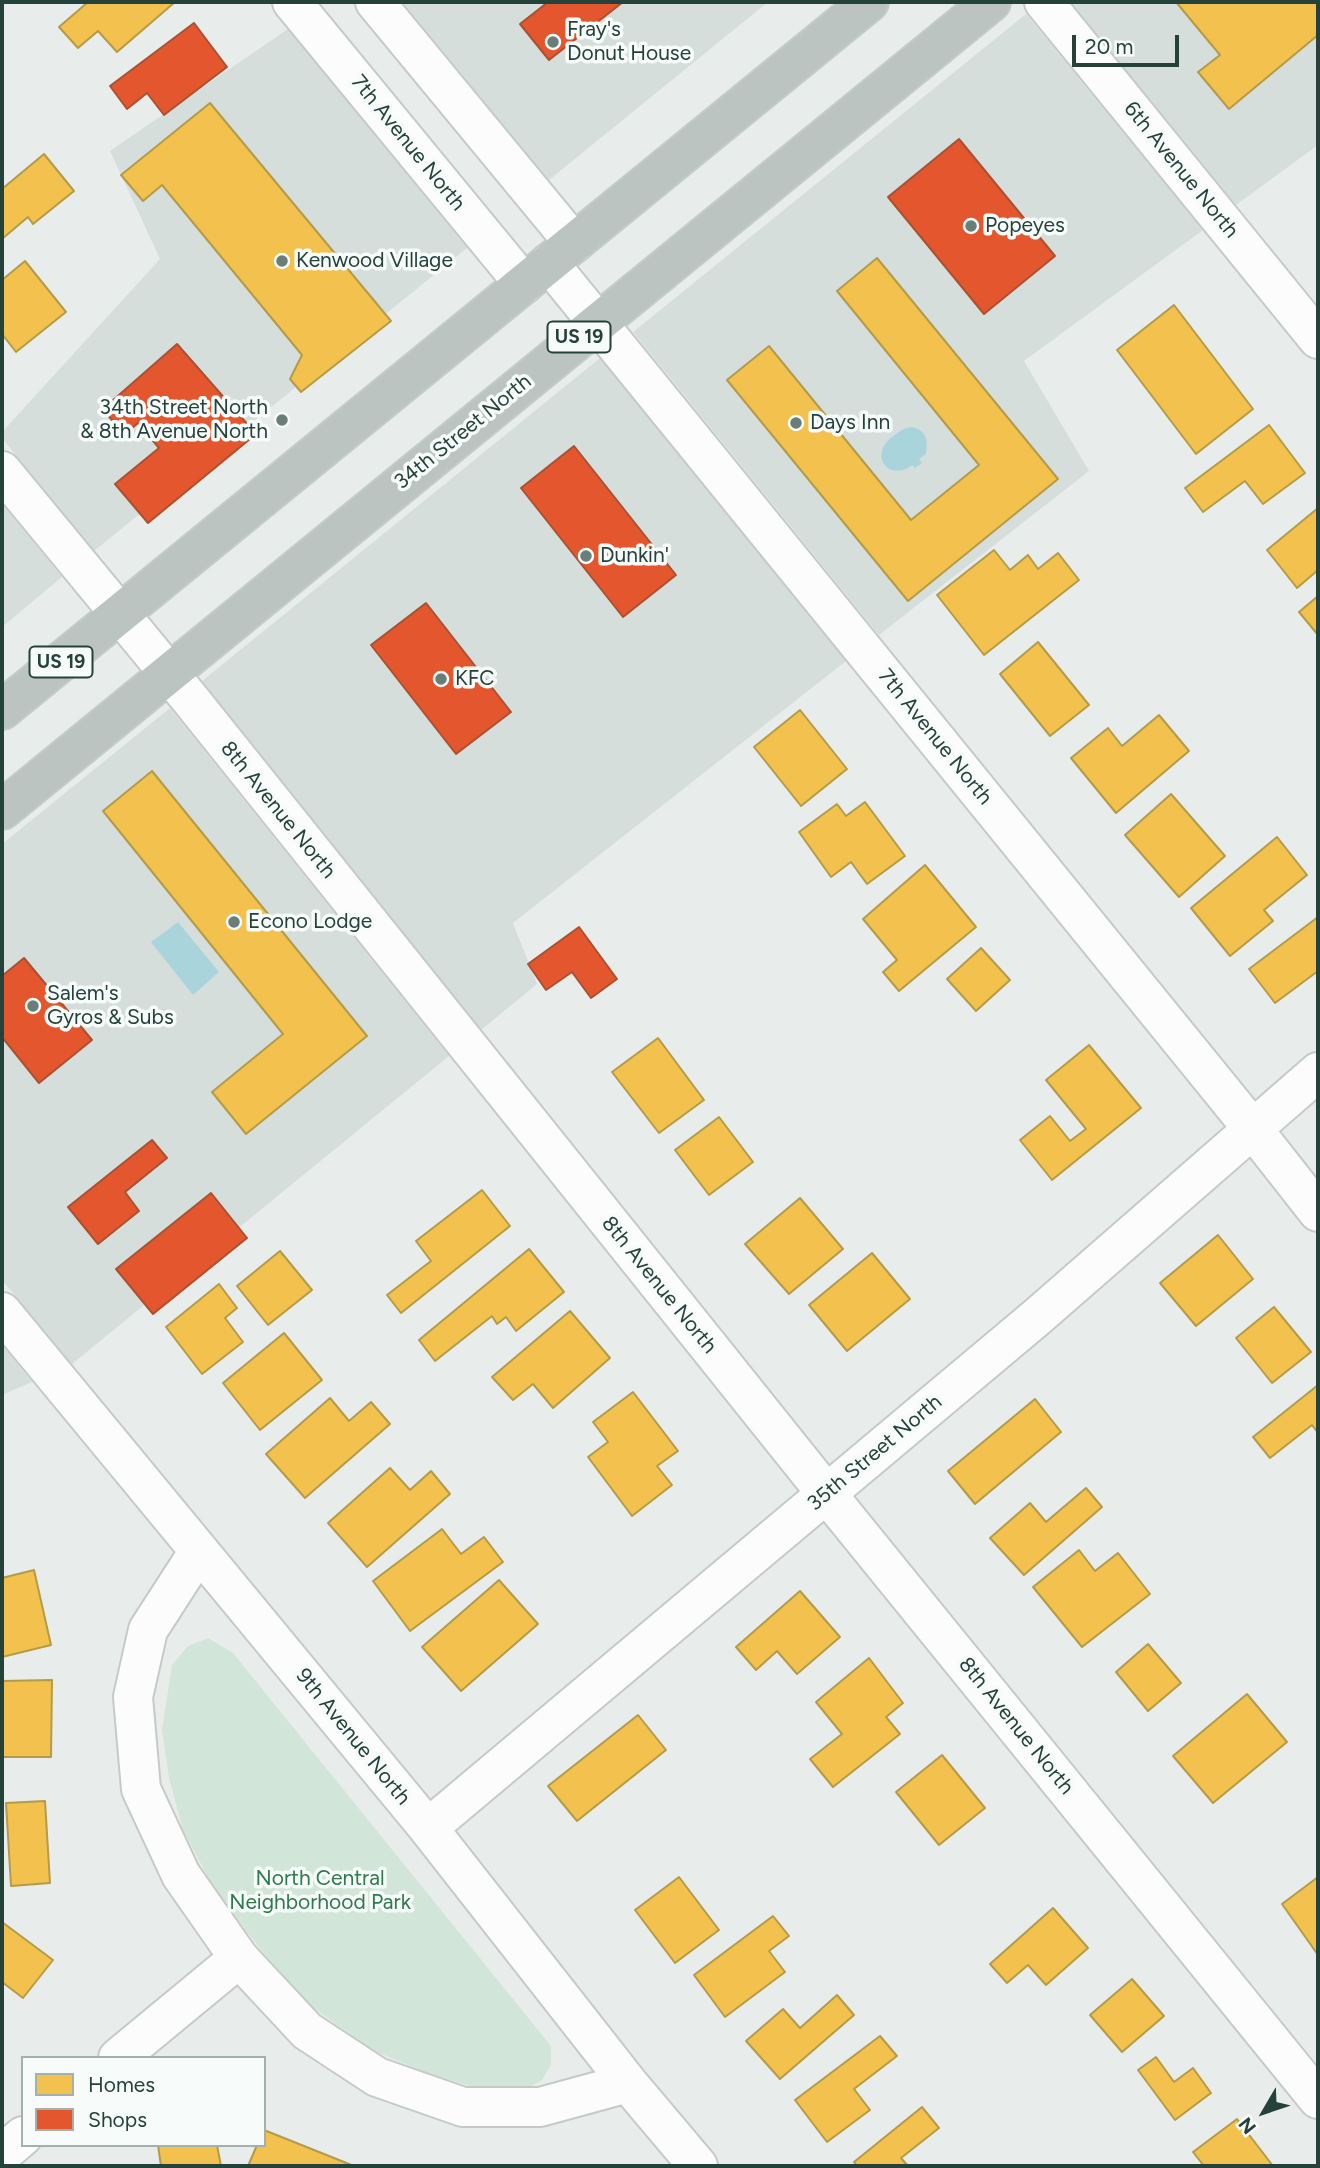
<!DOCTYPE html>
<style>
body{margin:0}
#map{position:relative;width:1320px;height:2168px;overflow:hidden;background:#e8edeb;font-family:Figtree,sans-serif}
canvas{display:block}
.frame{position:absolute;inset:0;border:4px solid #24423a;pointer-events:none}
.legend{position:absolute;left:21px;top:2056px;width:245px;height:91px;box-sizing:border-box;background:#f7fbf9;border:2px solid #a3b1ad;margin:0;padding:9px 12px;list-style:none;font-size:21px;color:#24423a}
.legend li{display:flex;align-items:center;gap:14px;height:35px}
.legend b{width:35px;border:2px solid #a3b1ad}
.north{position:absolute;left:1229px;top:2077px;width:70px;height:70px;-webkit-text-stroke:5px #f7fbf9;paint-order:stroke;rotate:231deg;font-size:19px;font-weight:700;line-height:28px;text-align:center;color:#24423a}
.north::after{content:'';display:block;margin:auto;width:24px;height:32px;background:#24423a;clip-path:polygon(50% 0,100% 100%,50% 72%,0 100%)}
.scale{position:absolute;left:1072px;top:35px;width:107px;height:32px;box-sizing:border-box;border:4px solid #24423a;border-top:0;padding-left:9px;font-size:21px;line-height:24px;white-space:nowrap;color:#24423a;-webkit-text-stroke:5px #f7fbf9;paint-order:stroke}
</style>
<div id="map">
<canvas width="1320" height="2168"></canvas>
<div class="frame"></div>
<ul class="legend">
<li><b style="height:19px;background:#f2c14e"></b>Homes</li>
<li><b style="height:19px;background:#e4572e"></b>Shops</li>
</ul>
<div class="north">N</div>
<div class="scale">20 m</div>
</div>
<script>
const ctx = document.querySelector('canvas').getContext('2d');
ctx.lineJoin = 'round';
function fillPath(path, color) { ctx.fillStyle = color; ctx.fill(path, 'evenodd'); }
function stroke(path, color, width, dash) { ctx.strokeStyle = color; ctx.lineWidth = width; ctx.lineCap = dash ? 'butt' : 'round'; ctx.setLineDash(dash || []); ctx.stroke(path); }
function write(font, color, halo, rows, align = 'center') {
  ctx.font = font + ' Figtree,sans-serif'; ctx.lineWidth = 7; ctx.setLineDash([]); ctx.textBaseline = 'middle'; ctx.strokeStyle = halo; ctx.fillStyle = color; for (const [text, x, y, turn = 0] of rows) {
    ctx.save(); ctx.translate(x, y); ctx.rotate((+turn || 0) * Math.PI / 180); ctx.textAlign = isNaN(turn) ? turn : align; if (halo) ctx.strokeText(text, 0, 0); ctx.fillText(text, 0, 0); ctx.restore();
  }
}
fillPath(new Path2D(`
 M 402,2 L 768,2 L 549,180 Z
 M 1070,2 L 1318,2 L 1318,145 L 1236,205 Z
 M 1026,14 L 1203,230 L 1024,361 L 1089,471 L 879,635 L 633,332 Z
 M 288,29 L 467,248 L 94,551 L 2,438 L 2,432 L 160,259 L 110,151 Z
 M 600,358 L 846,661 L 513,923 L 537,984 L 481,1030 L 202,681 Z
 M 2,504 L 62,577 L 2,627 Z
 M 170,708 L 449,1056 L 72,1364 L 2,1280 L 2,844 Z
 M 2,1345 L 32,1382 L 2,1395 Z`), '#d6dedb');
fillPath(new Path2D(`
 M 208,1638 L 233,1653 L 551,2046 L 551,2065 L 542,2080 L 526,2090 L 484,2090 L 426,2073 L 370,2049 L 307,2003 L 261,1950 L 213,1887 L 183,1830 L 169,1778 L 162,1730 L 172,1665 L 188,1646 Z`), '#d1e6d8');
fillPath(new Path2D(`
 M 912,427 C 927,430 928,441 926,454 L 919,459 L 922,463 L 915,468 L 912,465 C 889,483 868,455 892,437 C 899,432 903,428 912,427 Z
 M 178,922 L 219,972 L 193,995 L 151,942 Z`), '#a9d4db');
const homes = new Path2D(`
 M 88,2 L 175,2 L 117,52 L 98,31 L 78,48 L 59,27 Z
 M 1176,2 L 1318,2 L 1318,35 L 1229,109 L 1198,72 L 1220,55 Z
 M 210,103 L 391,321 L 301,392 L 290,379 L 302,355 L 162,185 L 143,201 L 121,175 Z
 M 44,154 L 74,191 L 33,224 L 28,217 L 2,239 L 2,189 Z
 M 877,258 L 1058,479 L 908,601 L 727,380 L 769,346 L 911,520 L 979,465 L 837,291 Z
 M 25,261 L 66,312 L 16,352 L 2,334 L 2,280 Z
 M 1174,305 L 1253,409 L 1196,454 L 1117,350 Z
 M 1269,425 L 1305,473 L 1263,504 L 1245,481 L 1203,512 L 1185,488 Z
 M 1318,508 L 1318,570 L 1297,588 L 1267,550 Z
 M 994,550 L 1010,570 L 1028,555 L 1038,569 L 1058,553 L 1079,580 L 984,655 L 937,595 Z
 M 1318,596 L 1318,635 L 1299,612 Z
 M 1038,642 L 1089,705 L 1050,736 L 1000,674 Z
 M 800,710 L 847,769 L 801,806 L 754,747 Z
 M 1159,715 L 1189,751 L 1116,813 L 1071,758 L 1108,728 L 1122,746 Z
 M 152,771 L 367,1036 L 246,1134 L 212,1092 L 283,1034 L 103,811 Z
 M 1171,794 L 1225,856 L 1179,897 L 1125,835 Z
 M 865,802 L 905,856 L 867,884 L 851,862 L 831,877 L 799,832 L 837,804 L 846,816 Z
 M 1277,837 L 1307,875 L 1264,910 L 1273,921 L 1230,956 L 1191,908 Z
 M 925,865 L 976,927 L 899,991 L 883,972 L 897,960 L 863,919 Z
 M 1318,917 L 1318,971 L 1275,1003 L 1249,969 Z
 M 981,948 L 1010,980 L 976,1011 L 947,979 Z
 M 658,1038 L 704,1100 L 659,1133 L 612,1072 Z
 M 1089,1045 L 1141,1108 L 1052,1180 L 1020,1140 L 1050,1116 L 1070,1141 L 1086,1129 L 1046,1080 Z
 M 719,1117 L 753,1162 L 709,1195 L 675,1150 Z
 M 482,1190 L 510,1226 L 401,1313 L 387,1295 L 431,1261 L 416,1241 Z
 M 800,1198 L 843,1249 L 789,1294 L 745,1244 Z
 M 1218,1235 L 1253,1279 L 1196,1326 L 1160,1283 Z
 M 529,1249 L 564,1292 L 516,1331 L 506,1317 L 497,1324 L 492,1316 L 435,1361 L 419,1340 Z
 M 280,1251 L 312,1290 L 268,1325 L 237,1286 Z
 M 872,1253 L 910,1299 L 847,1351 L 809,1305 Z
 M 219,1284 L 237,1308 L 225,1318 L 243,1342 L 202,1374 L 166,1327 Z
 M 1274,1307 L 1311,1352 L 1272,1383 L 1236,1338 Z
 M 570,1311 L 610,1358 L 553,1408 L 533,1384 L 513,1400 L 492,1377 Z
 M 284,1333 L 322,1380 L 260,1430 L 223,1383 Z
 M 1318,1385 L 1318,1433 L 1312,1425 L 1270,1458 L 1253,1437 Z
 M 633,1392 L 678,1451 L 657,1466 L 672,1485 L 632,1516 L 588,1457 L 608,1442 L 593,1422 Z
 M 330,1398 L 349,1421 L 371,1402 L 390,1424 L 305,1498 L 266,1454 Z
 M 1035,1399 L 1061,1432 L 975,1504 L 948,1471 Z
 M 390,1468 L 410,1490 L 431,1471 L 450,1494 L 367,1567 L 328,1523 Z
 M 1086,1488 L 1102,1507 L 1024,1575 L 990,1538 L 1030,1503 L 1046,1522 Z
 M 442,1529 L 461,1554 L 484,1537 L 503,1562 L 410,1631 L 373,1581 Z
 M 1079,1550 L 1095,1571 L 1118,1553 L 1150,1594 L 1082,1647 L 1033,1587 Z
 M 34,1570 L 51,1645 L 2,1657 L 2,1578 Z
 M 499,1580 L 538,1624 L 461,1691 L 422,1647 Z
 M 800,1591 L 840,1637 L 797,1674 L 777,1651 L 756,1670 L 736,1647 Z
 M 1148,1644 L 1181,1683 L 1148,1711 L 1116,1672 Z
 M 869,1658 L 903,1703 L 886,1717 L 900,1734 L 833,1787 L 810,1759 L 842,1734 L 816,1702 Z
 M 52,1680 L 51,1757 L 2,1757 L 2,1681 Z
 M 1247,1694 L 1287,1742 L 1213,1803 L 1173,1756 Z
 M 638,1715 L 666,1750 L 577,1821 L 548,1786 Z
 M 942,1755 L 985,1808 L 939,1845 L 896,1792 Z
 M 45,1801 L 50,1883 L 11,1886 L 6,1803 Z
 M 679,1877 L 719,1930 L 675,1963 L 635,1910 Z
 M 1318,1877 L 1318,1955 L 1282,1904 Z
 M 1053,1908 L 1088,1948 L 1046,1985 L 1028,1965 L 1007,1983 L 990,1964 Z
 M 773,1916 L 789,1936 L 769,1951 L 785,1972 L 725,2017 L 694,1975 Z
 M 2,1922 L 53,1960 L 23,1998 L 2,1982 Z
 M 1132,1979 L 1164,2016 L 1122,2052 L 1090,2015 Z
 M 837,1995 L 854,2015 L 780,2079 L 746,2041 L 783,2009 L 800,2028 Z
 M 880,2036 L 897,2056 L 854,2089 L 870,2110 L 827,2142 L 795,2100 Z
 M 1156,2057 L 1174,2082 L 1193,2068 L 1211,2093 L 1175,2120 L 1138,2070 Z
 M 922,2107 L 939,2128 L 901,2158 L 908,2166 L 857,2166 L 854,2162 Z
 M 1237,2119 L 1273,2166 L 1204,2166 L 1193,2152 Z
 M 264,2130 L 354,2166 L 248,2166 L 257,2145 L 264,2145 Z
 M 158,2145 L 217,2145 L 221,2166 L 161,2166 Z`);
fillPath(homes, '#f2c14e');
stroke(homes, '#b49b48', 2);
const shops = new Path2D(`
 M 548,2 L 623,2 L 549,60 L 520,24 Z
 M 194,23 L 227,67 L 164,115 L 147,93 L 127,109 L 110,86 Z
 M 959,139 L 1055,256 L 984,314 L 888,197 Z
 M 177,344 L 256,434 L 148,523 L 115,484 L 159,448 L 138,423 L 124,435 L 103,409 Z
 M 574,446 L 676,575 L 623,617 L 521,488 Z
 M 426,603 L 511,712 L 456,754 L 371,645 Z
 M 579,927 L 617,979 L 591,998 L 572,972 L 546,990 L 528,964 Z
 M 24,958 L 92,1040 L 39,1083 L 2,1037 L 2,976 Z
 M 152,1140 L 167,1158 L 125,1192 L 139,1211 L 98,1244 L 68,1207 Z
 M 211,1193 L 247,1238 L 153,1314 L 116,1269 Z`);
fillPath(shops, '#e4572e');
stroke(shops, '#aa5132', 2);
const minor = new Path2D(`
 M 292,2 L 524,284
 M 375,2 L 574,243
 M 1044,2 L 1318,339
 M 549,263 L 1252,1128 L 1318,1212
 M 2,471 L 190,699 L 826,1493 L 1318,2099
 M 2,1312 L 428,1828 L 628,2083 L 698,2166
 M 199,1551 L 148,1630 L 133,1697 L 141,1789 L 181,1875 L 239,1958
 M 428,1828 L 1037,1317 L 1318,1072
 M 118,2058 L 239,1958 L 307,2031 L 377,2077 L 463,2107 L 540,2107 L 628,2083
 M 2,2154 L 23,2136`);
const highway = new Path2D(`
 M 2,710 L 869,2
 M 2,810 L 991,2`);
stroke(minor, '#c5cac8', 42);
stroke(highway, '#c3ccc9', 42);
stroke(minor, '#fcfcfc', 38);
stroke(highway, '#bcc4c2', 38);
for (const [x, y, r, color] of [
 [553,42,7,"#697e78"],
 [971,226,7,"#697e78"],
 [282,261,7,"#697e78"],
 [282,420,7,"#697e78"],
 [796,423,7,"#697e78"],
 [586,556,7,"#697e78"],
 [441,679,7,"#697e78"],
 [234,922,7,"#697e78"],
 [33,1006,7,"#697e78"]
]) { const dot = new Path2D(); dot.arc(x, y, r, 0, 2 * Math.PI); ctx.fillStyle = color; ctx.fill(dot); stroke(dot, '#f7fbf9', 2.5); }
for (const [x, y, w] of [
 [579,337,63],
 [61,662,63]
]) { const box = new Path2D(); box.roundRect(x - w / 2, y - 15.5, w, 31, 5); ctx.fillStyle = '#f7fbf9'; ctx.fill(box); stroke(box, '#24423a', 2); }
write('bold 19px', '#24423a', null, [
 ["US 19",579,337],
 ["US 19",61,662]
]);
write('21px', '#24423a', '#f7fbf9', [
 ["Fray's",567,30],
 ["Donut House",567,54],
 ["Popeyes",985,226],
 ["Kenwood Village",296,261],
 ["34th Street North",268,408,"right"],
 ["& 8th Avenue North",268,432,"right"],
 ["Days Inn",810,423],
 ["Dunkin'",600,556],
 ["KFC",455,679],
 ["Econo Lodge",248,922],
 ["Salem's",47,994],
 ["Gyros & Subs",47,1018]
], 'left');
write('21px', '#24423a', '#f7fbf9', [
 ["7th Avenue North",408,143,51],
 ["6th Avenue North",1181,170,51],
 ["34th Street North",463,432,-39],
 ["7th Avenue North",935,737,51],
 ["8th Avenue North",278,810,51],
 ["8th Avenue North",659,1285,51],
 ["35th Street North",875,1453,-40],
 ["8th Avenue North",1016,1726,51],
 ["9th Avenue North",353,1737,51]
]);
write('21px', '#2d7a4b', '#f7fbf9', [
 ["North Central",320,1879],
 ["Neighborhood Park",320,1903]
]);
</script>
